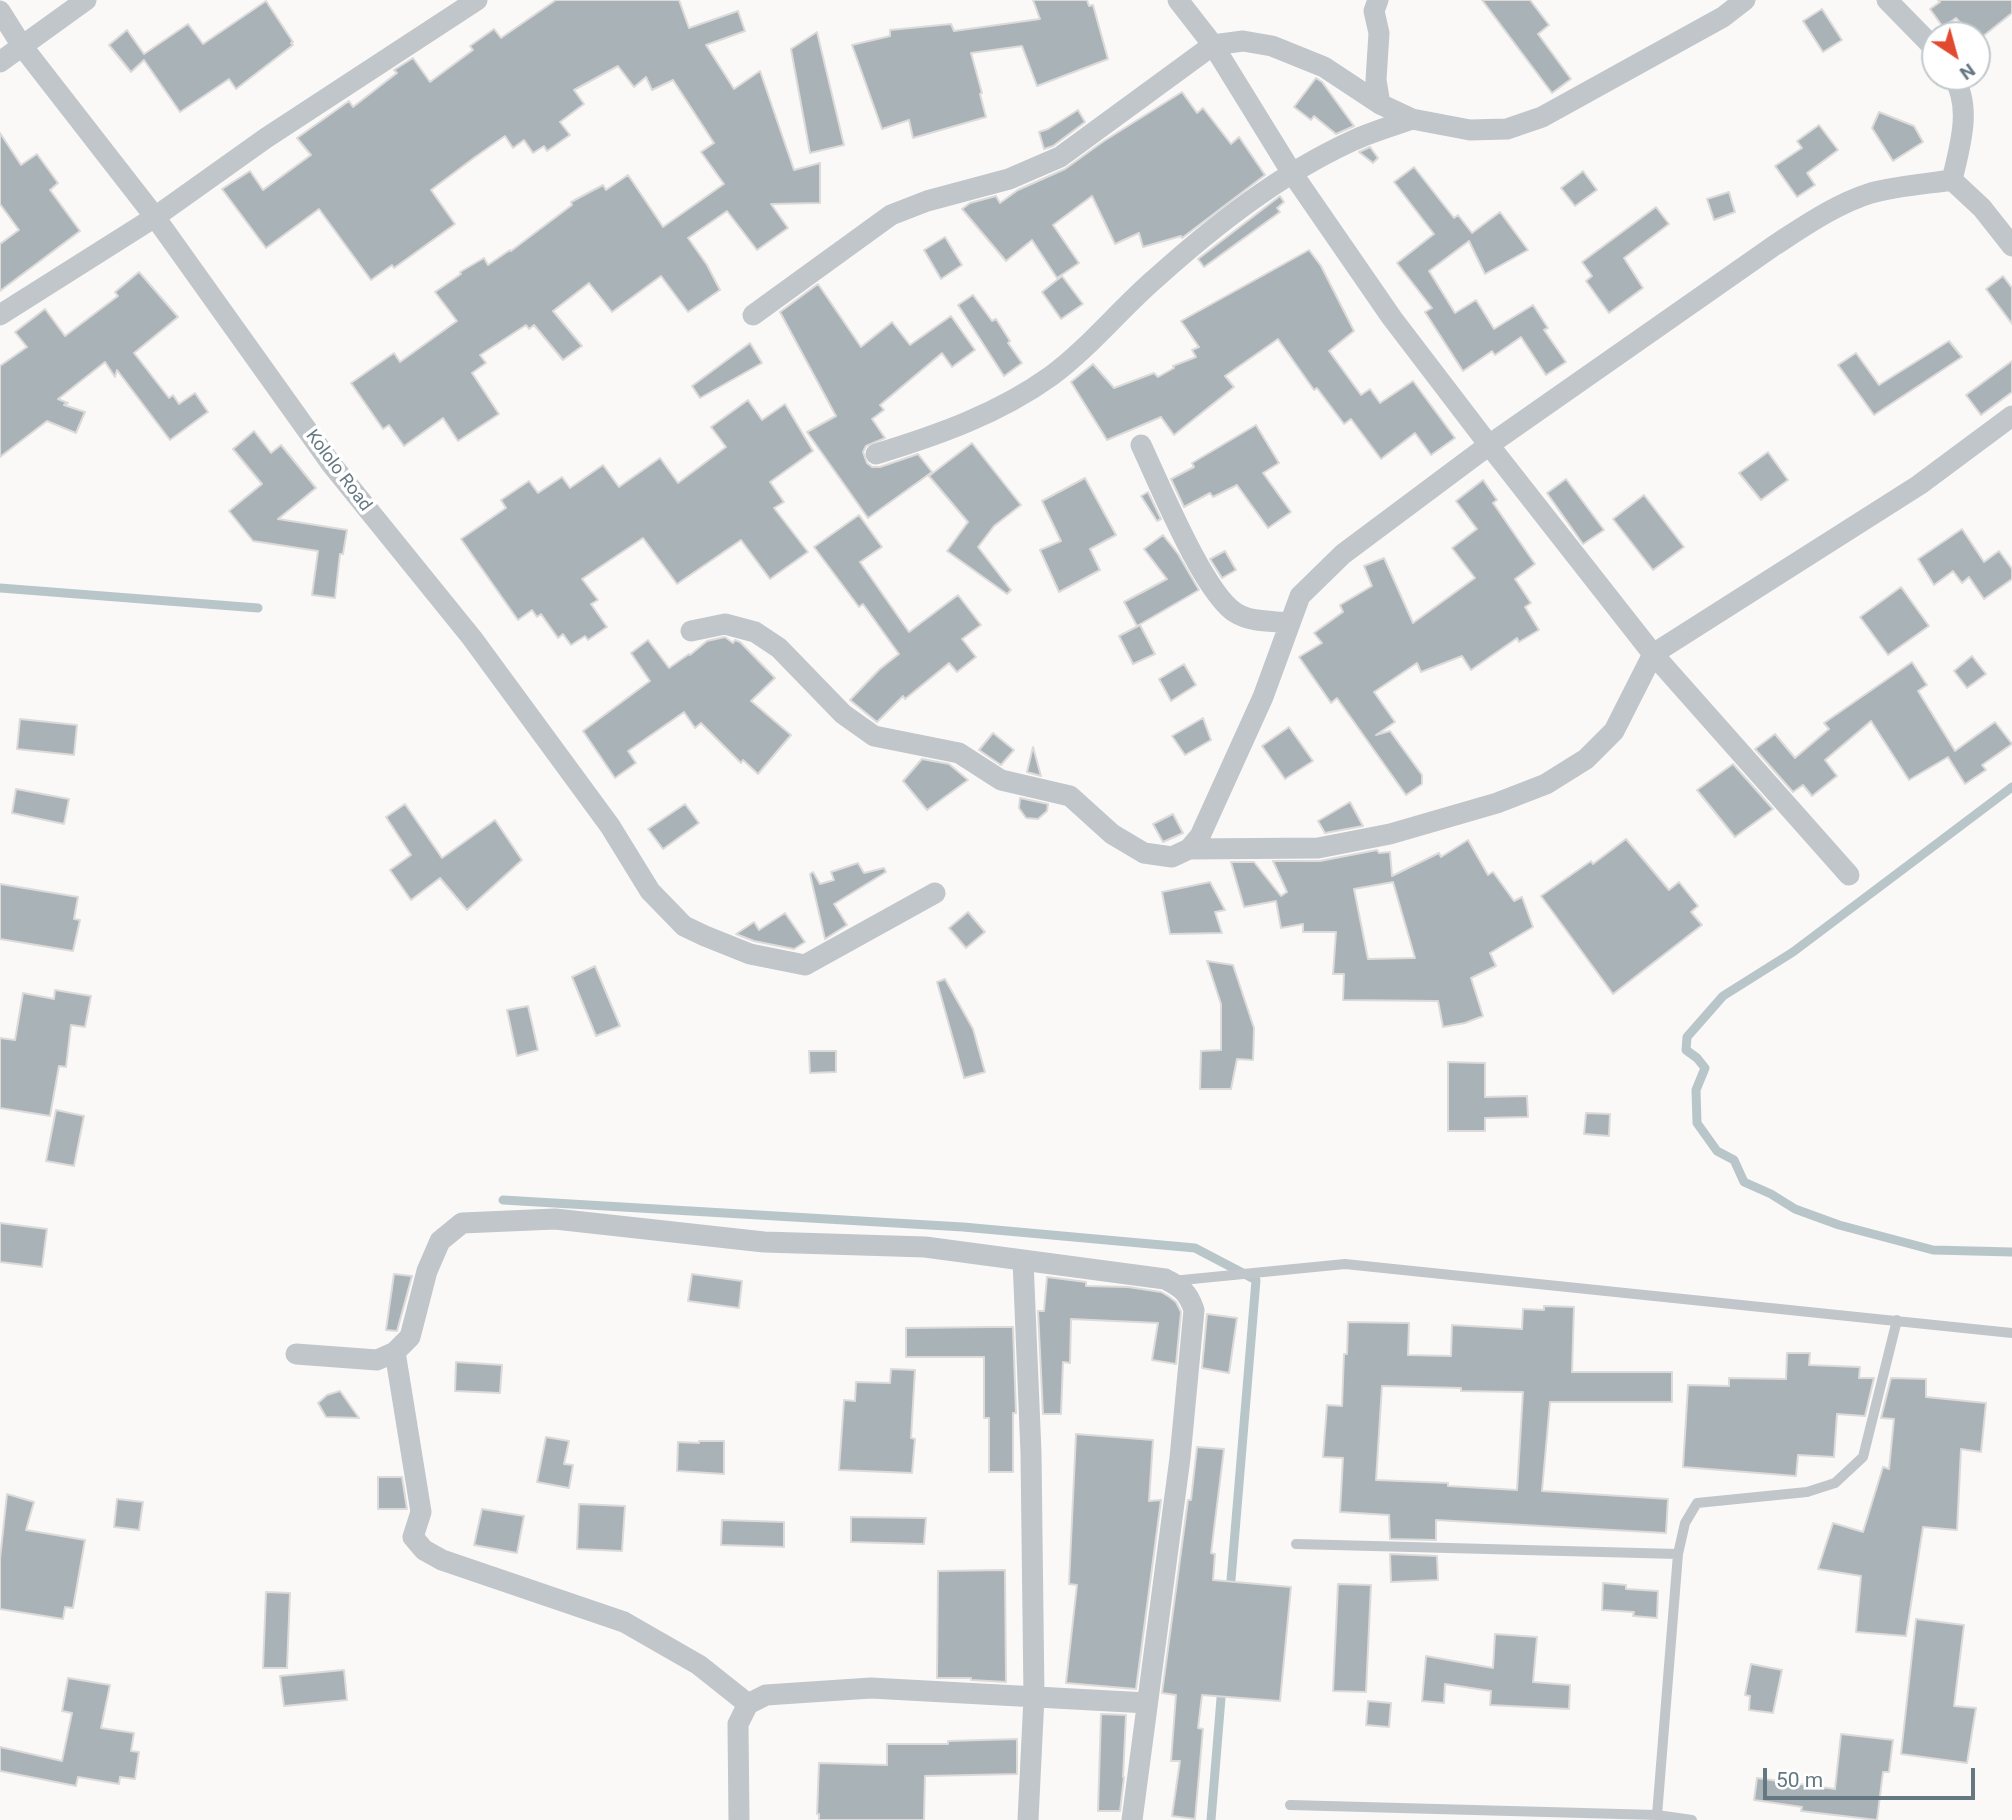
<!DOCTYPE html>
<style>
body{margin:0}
#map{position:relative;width:2012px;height:1820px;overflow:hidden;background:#faf9f8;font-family:Roboto,sans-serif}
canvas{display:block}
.north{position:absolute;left:1921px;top:21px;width:70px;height:70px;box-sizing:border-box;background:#fff;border:2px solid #c1c9cd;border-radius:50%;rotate:144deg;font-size:19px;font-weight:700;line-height:28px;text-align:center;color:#657882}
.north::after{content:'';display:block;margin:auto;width:24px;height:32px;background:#e14a30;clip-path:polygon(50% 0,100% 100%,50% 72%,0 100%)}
.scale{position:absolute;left:1763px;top:1768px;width:212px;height:32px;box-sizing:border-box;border:4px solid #657882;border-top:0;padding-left:9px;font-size:21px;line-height:24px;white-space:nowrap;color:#657882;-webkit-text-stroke:5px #fff;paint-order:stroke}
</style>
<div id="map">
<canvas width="2012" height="1820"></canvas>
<div class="north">N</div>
<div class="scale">50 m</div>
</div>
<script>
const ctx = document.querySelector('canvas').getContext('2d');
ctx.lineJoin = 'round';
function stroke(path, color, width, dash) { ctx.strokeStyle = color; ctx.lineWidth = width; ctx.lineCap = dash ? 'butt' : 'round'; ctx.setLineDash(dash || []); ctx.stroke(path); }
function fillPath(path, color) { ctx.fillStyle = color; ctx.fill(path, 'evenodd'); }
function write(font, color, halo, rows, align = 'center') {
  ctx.font = font + ' Roboto,sans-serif'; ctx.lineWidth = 7; ctx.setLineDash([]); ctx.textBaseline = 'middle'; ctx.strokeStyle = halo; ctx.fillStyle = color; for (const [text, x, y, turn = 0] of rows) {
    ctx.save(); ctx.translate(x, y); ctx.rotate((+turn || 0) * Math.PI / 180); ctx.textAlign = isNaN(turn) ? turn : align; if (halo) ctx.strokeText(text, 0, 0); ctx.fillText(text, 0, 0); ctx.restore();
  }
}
stroke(new Path2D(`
 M 0,588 L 258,608
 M 2012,787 L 1793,952 L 1723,996 L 1687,1037 L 1686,1050 L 1697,1058 L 1705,1068 L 1696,1090 L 1697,1123 L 1717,1151 L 1734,1160 L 1744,1182 L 1771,1194 L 1795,1209 L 1839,1225 L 1933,1250 L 2012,1252
 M 503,1200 L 963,1227 L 1195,1248 L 1256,1280 L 1230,1592
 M 1211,1820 L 1222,1686`), '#b9c6c9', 9);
const building = new Path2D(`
 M 556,0 L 679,0 L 689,28 L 738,11 L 745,31 L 706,45 L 734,89 L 760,71 L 794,170 L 820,163 L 820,203 L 771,204 L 788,228 L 757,250 L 727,211 L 688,238 L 707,265 L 720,290 L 688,312 L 661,276 L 612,312 L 589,283 L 553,311 L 582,346 L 563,360 L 534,325 L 529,329 L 526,325 L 480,355 L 486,363 L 472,373 L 499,414 L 458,441 L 443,418 L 404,446 L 389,425 L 383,429 L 351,383 L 394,353 L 400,362 L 457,321 L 435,292 L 461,274 L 460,272 L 484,258 L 488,265 L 510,250 L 511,251 L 572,205 L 571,202 L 603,185 L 606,190 L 628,175 L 663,227 L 724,184 L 701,152 L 714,143 L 673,80 L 652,90 L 646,77 L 634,87 L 618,66 L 574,90 L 584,104 L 560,122 L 570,135 L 547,151 L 544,146 L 533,153 L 524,140 L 513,148 L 505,136 L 475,157 L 431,190 L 455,224 L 394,268 L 392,265 L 371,280 L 319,209 L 266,248 L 222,189 L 250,171 L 263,190 L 311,155 L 297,138 L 349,101 L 353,107 L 397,73 L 394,70 L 413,58 L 430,82 L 473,50 L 470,46 L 494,29 L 501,38 Z
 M 1033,0 L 1087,0 L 1089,6 L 1093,5 L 1108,59 L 1037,86 L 1022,46 L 971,53 L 982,93 L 980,94 L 986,117 L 913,138 L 909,120 L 882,129 L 852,45 L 890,36 L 890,30 L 951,24 L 954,31 L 1040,19 Z
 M 1482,0 L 1530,0 L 1549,25 L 1538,34 L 1571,79 L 1552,93 Z
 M 1938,0 L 2012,0 L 2012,13 L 1977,41 L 1977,35 L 1972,35 L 1956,18 L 1943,27 L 1930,9 L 1940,2 Z
 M 266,1 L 293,42 L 291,43 L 293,45 L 236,89 L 229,79 L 180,112 L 144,60 L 131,72 L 109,45 L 127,30 L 144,54 L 188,24 L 203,44 Z
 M 1822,9 L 1842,40 L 1823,52 L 1803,21 Z
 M 817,32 L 844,145 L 810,153 L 791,49 Z
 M 1316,78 L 1322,82 L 1354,126 L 1336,134 L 1314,116 L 1311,120 L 1294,107 Z
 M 1182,92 L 1197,113 L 1203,108 L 1231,144 L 1239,137 L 1265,175 L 1182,238 L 1181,236 L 1143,247 L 1139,233 L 1115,244 L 1092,196 L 1053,225 L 1079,263 L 1057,278 L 1032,240 L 1006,261 L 962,209 L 970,203 L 996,196 L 1000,203 L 1018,190 L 1065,169 L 1104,141 Z
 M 1078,110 L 1085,122 L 1053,146 L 1044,149 L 1039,132 L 1048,129 Z
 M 1879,112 L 1914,126 L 1923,142 L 1893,161 L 1872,128 Z
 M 1819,125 L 1838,150 L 1807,173 L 1815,185 L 1797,197 L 1775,166 L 1802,148 L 1797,141 Z
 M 0,133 L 21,165 L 37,154 L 58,183 L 50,190 L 80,231 L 0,291 L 0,244 L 19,230 L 0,204 Z
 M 1370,147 L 1378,158 L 1373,163 L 1359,152 Z
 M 1414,167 L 1454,218 L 1458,215 L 1472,233 L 1500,212 L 1528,250 L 1485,274 L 1469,241 L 1429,271 L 1455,313 L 1476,300 L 1494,329 L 1533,305 L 1548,328 L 1544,330 L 1566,362 L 1546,375 L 1521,337 L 1495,355 L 1492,351 L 1463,371 L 1425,312 L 1432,308 L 1397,263 L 1434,234 L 1394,182 Z
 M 1583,171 L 1597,190 L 1575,206 L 1561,188 Z
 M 1729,192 L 1735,212 L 1714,220 L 1707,199 Z
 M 1280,196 L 1284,202 L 1277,208 L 1280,212 L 1204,267 L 1198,259 Z
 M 1656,207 L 1669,224 L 1624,258 L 1643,288 L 1609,313 L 1586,281 L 1592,276 L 1582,262 Z
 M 945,237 L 962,265 L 941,279 L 924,250 Z
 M 1309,250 L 1321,266 L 1354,331 L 1329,351 L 1361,395 L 1370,389 L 1380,403 L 1413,381 L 1455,438 L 1431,455 L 1415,433 L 1381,459 L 1351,419 L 1344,424 L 1317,388 L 1314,390 L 1278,339 L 1225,376 L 1234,387 L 1174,435 L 1161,417 L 1107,440 L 1071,382 L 1093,364 L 1114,388 L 1154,373 L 1158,377 L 1174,368 L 1173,366 L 1196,357 L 1192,350 L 1199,347 L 1181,321 Z
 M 139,272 L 178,317 L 134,353 L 169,398 L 173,395 L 179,404 L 195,393 L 208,412 L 170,440 L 117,370 L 115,377 L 105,362 L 58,399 L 68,403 L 64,405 L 85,412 L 76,433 L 47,421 L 0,457 L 0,366 L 27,347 L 15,332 L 45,309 L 65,336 L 118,296 L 115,292 Z
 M 1062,276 L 1083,304 L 1061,319 L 1042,292 Z
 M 2003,276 L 2012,288 L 2012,324 L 1986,289 Z
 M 818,284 L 861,347 L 892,322 L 910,345 L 951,316 L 975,350 L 952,367 L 942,353 L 880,405 L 884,410 L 872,419 L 885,438 L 866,446 L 863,452 L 867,463 L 872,467 L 880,467 L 918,454 L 932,472 L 868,518 L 807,432 L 836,416 L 780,312 Z
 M 973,295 L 992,321 L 996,319 L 1010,341 L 1008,343 L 1022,363 L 1004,376 L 958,305 Z
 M 1949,341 L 1962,357 L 1874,415 L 1838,365 L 1856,353 L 1879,385 Z
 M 750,343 L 762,363 L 700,398 L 692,386 Z
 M 2012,361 L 2012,392 L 1981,415 L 1966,395 Z
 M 748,400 L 762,420 L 785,404 L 813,451 L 770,482 L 784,502 L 774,508 L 808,552 L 770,579 L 741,540 L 677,584 L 643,538 L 582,579 L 598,600 L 591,604 L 607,627 L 588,640 L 585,636 L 571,645 L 563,634 L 558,638 L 541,614 L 537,617 L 532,610 L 518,620 L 461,539 L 506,508 L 501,500 L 529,481 L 538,493 L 562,477 L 570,488 L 603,465 L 619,487 L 660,458 L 678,483 L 726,447 L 711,427 Z
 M 1256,425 L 1279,463 L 1263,473 L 1291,512 L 1268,528 L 1237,485 L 1213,497 L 1210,493 L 1184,507 L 1171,479 L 1194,467 L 1192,463 Z
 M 254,431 L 271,453 L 281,445 L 316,488 L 278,519 L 347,530 L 343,554 L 340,554 L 335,598 L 312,595 L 318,551 L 253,541 L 229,511 L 262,484 L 233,449 Z
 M 972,443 L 1021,505 L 994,526 L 978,547 L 1011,590 L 1007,594 L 947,551 L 968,522 L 929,476 Z
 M 1768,452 L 1788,480 L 1761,500 L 1739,473 Z
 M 1085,478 L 1116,535 L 1090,549 L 1100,570 L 1059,592 L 1040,550 L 1061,541 L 1042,501 Z
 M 1566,479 L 1604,530 L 1583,544 L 1547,493 Z
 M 1483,480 L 1497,500 L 1493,503 L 1535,564 L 1515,579 L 1531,603 L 1525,607 L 1539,630 L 1519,642 L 1517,638 L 1471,670 L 1462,656 L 1421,672 L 1417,663 L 1374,692 L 1395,722 L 1376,735 L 1390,731 L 1422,775 L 1422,784 L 1406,795 L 1337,698 L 1331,703 L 1299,657 L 1322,643 L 1314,633 L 1343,612 L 1340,605 L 1372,586 L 1364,566 L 1384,558 L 1413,623 L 1475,578 L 1452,548 L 1477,529 L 1456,501 Z
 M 1148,492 L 1161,519 L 1157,521 L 1141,496 Z
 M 1644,495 L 1684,547 L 1653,570 L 1613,519 Z
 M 859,515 L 882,547 L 860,562 L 909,632 L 958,595 L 981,625 L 962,639 L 976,657 L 957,672 L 949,663 L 905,699 L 903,696 L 877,722 L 850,700 L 880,669 L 899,654 L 863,604 L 859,607 L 814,547 Z
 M 1962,529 L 1984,562 L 1999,551 L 2012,569 L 2012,579 L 1984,599 L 1969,577 L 1962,583 L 1953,571 L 1934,585 L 1918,559 Z
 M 1163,535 L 1178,554 L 1199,590 L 1137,626 L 1124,602 L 1167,579 L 1144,549 Z
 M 1225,551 L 1236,570 L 1222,578 L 1210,559 Z
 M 1901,587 L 1929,626 L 1888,655 L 1860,617 Z
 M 1140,625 L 1155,654 L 1133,664 L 1119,636 Z
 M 725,637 L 733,643 L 735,640 L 740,642 L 775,678 L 751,701 L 791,735 L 758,774 L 743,760 L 741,763 L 701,723 L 695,728 L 684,712 L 628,751 L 636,763 L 615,778 L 583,731 L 650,681 L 631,653 L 648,640 L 669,668 L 689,654 L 690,655 L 707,641 Z
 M 1972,656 L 1986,674 L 1967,688 L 1954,671 Z
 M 1912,662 L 1927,685 L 1918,691 L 1955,751 L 1995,722 L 2012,744 L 1982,765 L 1986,770 L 1965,784 L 1948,757 L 1909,780 L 1871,721 L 1825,760 L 1837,776 L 1812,796 L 1803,785 L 1793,792 L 1755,749 L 1775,734 L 1795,758 L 1829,729 L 1824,723 Z
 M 1184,664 L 1196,685 L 1171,701 L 1159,679 Z
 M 1203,718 L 1211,740 L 1185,755 L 1172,736 Z
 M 20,719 L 77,725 L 74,755 L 17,749 Z
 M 1289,727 L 1313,761 L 1285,779 L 1262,746 Z
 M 993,733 L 1014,750 L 1001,765 L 979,750 Z
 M 1033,747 L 1041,776 L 1027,772 Z
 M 922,759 L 949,764 L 968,780 L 927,810 L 903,781 Z
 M 1733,764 L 1773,809 L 1735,837 L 1697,790 Z
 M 16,789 L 69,799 L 64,824 L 12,813 Z
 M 1020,798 L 1048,804 L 1047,811 L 1038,819 L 1026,818 L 1019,808 Z
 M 1350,802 L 1363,826 L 1325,833 L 1318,821 Z
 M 405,804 L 442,858 L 495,820 L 522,860 L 467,910 L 440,878 L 411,900 L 390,870 L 411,855 L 386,817 Z
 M 685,804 L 699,823 L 663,849 L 648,829 Z
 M 1173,814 L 1183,833 L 1163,842 L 1153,824 Z
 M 1626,839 L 1669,890 L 1679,882 L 1698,906 L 1691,912 L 1702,925 L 1613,994 L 1541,896 L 1591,861 L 1593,864 Z
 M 1468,840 L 1488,875 L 1493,872 L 1514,901 L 1522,897 L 1533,927 L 1490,953 L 1496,966 L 1471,978 L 1483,1016 L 1465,1023 L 1443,1027 L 1438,1001 L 1343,1000 L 1344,974 L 1333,974 L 1336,932 L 1303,932 L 1303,924 L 1281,928 L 1276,901 L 1244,907 L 1231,862 L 1254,862 L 1281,896 L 1287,892 L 1273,861 L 1320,861 L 1377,850 L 1379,853 L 1390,852 L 1392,876 L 1439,853 L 1441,857 ZM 1393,882 L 1415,958 L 1368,959 L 1354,889 Z
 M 858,863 L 864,873 L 884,868 L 886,872 L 834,904 L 847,925 L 825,939 L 810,874 L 813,872 L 820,884 L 834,880 L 831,872 Z
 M 1210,882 L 1225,910 L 1215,912 L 1222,933 L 1170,934 L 1162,892 Z
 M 0,884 L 78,897 L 74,919 L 80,920 L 73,951 L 0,939 Z
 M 968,912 L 985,932 L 966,948 L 949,928 Z
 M 785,913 L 805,942 L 794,949 L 754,941 L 736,934 L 754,922 L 759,930 Z
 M 1207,961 L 1233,965 L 1254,1028 L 1253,1060 L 1237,1059 L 1231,1089 L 1200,1089 L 1201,1051 L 1221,1050 L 1221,1004 Z
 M 595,966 L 620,1026 L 596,1036 L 572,977 Z
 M 945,979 L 973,1029 L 985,1072 L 964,1078 L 937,982 Z
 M 55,990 L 91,996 L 85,1027 L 71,1025 L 66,1067 L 59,1066 L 50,1116 L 0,1108 L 0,1038 L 15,1040 L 23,993 L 54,999 Z
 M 528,1006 L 538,1050 L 517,1056 L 507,1010 Z
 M 809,1051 L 836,1051 L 836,1072 L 810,1073 Z
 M 1448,1062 L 1485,1063 L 1485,1097 L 1527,1096 L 1528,1117 L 1485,1118 L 1485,1131 L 1448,1131 Z
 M 56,1110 L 84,1116 L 74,1166 L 46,1161 Z
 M 1586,1113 L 1610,1114 L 1609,1136 L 1584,1134 Z
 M 0,1223 L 47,1229 L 42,1267 L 0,1262 Z
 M 394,1274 L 412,1276 L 397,1331 L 386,1330 Z
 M 692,1274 L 742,1281 L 739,1308 L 688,1301 Z
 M 1047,1277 L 1086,1282 L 1086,1286 L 1128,1287 L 1161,1292 L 1168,1296 L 1176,1302 L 1181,1312 L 1176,1364 L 1152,1360 L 1158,1323 L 1071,1319 L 1070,1363 L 1063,1362 L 1061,1414 L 1043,1414 L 1038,1311 L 1044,1311 Z
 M 1544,1306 L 1574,1307 L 1572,1372 L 1672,1372 L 1672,1402 L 1550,1402 L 1542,1491 L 1668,1499 L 1666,1533 L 1436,1520 L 1436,1540 L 1390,1539 L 1389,1515 L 1340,1512 L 1343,1458 L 1323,1457 L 1327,1405 L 1342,1406 L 1344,1354 L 1347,1354 L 1348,1322 L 1409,1323 L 1408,1355 L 1451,1356 L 1452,1325 L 1522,1329 L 1523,1309 L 1544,1310 ZM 1382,1386 L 1461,1388 L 1461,1391 L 1523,1392 L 1517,1490 L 1448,1486 L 1448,1483 L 1376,1480 Z
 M 1207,1314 L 1237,1318 L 1229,1373 L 1202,1368 Z
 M 993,1327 L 1013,1327 L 1016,1413 L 1013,1413 L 1013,1472 L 989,1472 L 989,1418 L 984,1418 L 984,1357 L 906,1357 L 906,1328 Z
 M 1787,1353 L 1810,1353 L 1809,1365 L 1860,1367 L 1859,1378 L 1874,1378 L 1865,1416 L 1837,1414 L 1834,1457 L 1798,1455 L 1796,1476 L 1683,1467 L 1688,1385 L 1729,1386 L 1729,1378 L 1786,1379 Z
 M 456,1362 L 502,1365 L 500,1393 L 455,1391 Z
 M 891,1369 L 915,1370 L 911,1438 L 915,1439 L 912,1473 L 839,1470 L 844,1400 L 855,1401 L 856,1382 L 890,1383 Z
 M 1891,1378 L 1926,1379 L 1926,1397 L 1986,1403 L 1981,1452 L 1961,1449 L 1957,1530 L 1923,1527 L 1906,1636 L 1856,1632 L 1861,1576 L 1818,1569 L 1833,1523 L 1863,1532 L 1883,1467 L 1889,1469 L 1894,1419 L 1881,1418 Z
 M 340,1391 L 359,1418 L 326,1417 L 318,1403 L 327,1395 Z
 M 1076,1434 L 1153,1440 L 1149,1501 L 1161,1500 L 1136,1689 L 1066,1683 L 1077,1585 L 1069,1584 Z
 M 546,1437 L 569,1441 L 564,1464 L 573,1465 L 569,1488 L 537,1482 Z
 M 699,1441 L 724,1441 L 724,1474 L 677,1471 L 678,1442 L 699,1443 Z
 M 1197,1447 L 1224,1449 L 1211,1553 L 1215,1554 L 1213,1580 L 1291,1587 L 1280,1701 L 1202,1695 L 1198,1728 L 1203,1729 L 1195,1819 L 1172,1816 L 1180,1761 L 1171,1761 L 1176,1695 L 1162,1693 L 1188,1500 L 1191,1500 Z
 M 378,1477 L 402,1477 L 407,1509 L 378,1509 Z
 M 7,1494 L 34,1502 L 26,1530 L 85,1540 L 73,1608 L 65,1607 L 63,1619 L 0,1609 L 0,1559 Z
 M 117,1499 L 143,1502 L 139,1530 L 114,1527 Z
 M 579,1504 L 625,1506 L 622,1551 L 577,1549 Z
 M 482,1509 L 524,1516 L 517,1553 L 474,1545 Z
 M 851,1517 L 926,1518 L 924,1544 L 851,1542 Z
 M 722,1520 L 784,1522 L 784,1547 L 721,1545 Z
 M 1390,1554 L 1437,1556 L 1438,1580 L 1391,1582 Z
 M 1005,1570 L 1006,1682 L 971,1680 L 971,1678 L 937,1678 L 938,1571 Z
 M 1603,1583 L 1626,1585 L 1626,1589 L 1658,1591 L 1657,1618 L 1633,1616 L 1634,1612 L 1602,1610 Z
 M 1338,1584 L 1371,1585 L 1366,1692 L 1333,1691 Z
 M 266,1592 L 290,1593 L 287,1668 L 263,1668 Z
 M 1916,1619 L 1964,1625 L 1954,1706 L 1976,1708 L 1967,1763 L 1901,1754 Z
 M 1495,1634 L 1537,1637 L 1533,1682 L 1570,1685 L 1569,1709 L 1490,1705 L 1491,1691 L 1445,1684 L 1444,1703 L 1422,1701 L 1426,1656 L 1493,1668 Z
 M 1751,1664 L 1782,1670 L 1773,1713 L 1749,1710 L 1750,1696 L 1745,1695 Z
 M 344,1670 L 347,1700 L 284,1706 L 280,1676 Z
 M 68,1678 L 110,1685 L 101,1728 L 134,1733 L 131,1751 L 139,1752 L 135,1779 L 120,1777 L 119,1784 L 78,1777 L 76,1786 L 0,1771 L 0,1747 L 62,1761 L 72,1713 L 62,1711 Z
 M 1368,1701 L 1391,1703 L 1389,1727 L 1366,1725 Z
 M 1101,1714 L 1126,1715 L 1123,1777 L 1124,1777 L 1120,1811 L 1098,1811 Z
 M 1841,1734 L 1893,1740 L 1889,1772 L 1883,1772 L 1877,1820 L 1801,1811 L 1802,1807 L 1754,1800 L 1757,1778 L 1835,1789 Z
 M 1017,1739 L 1017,1774 L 925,1776 L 924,1820 L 819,1820 L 819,1814 L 817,1814 L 819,1763 L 887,1765 L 887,1744 L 948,1744 L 948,1741 Z`);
fillPath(building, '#a8b2b7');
stroke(building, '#dcdbda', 2);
stroke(new Path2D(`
 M 1172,1281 L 1345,1264 L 2012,1333
 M 1296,1544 L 1678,1554
 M 1290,1805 L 1657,1815 L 1692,1820
 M 1657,1815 L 1678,1554 L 1685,1523 L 1697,1503 L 1807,1492 L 1835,1483 L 1863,1457 L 1897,1320`), '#c1c6ca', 10);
stroke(new Path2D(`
 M 1178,0 L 1213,45 L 1292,173 L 1392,318 L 1489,445 L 1653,654 L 1849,875
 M 1378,0 L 1374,11 L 1379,33 L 1376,80 L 1380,104
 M 1887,0 L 1935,49
 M 0,11 L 22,46 L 155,217 L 332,465 L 472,638 L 610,826 L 650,891 L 684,926 L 705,936 L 750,954 L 805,965 L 935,893
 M 0,62 L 86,0
 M 1952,180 C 1959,149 1973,107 1953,77
 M 0,315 L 155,217 L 266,138 L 477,0
 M 753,315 L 891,215 L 927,201 L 1009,179 L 1060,157 L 1213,45 L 1243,41 L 1272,46 L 1324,67 L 1380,104 L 1412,119 L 1470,130 L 1507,129 L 1542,117 L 1723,17 L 1745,0
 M 1141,445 C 1159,483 1204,594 1236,613 C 1250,622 1272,621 1289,623
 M 876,454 C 938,435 998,414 1051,376 C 1090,347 1120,309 1156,278 C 1215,225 1280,174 1352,141 C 1371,132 1392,126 1412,119
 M 691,631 L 725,624 L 755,632 L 779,648 L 843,714 L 874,736 L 959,753 L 1001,780 L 1070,796 L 1112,834 L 1144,853 L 1172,857 L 1189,849 L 1200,836 L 1263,697 L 1300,596 L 1343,554 L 1489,445 L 1775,245 C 1806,225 1836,204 1871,193 C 1897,186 1925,184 1952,180 L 1982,208 L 2012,246
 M 1189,849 L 1318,848 L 1390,834 L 1497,803 L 1546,784 L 1586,759 L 1614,731 L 1653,654 L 1919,485 L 2012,416
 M 1023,1260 L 1031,1453 L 1034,1697 L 1028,1820
 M 395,1352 L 421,1512 L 413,1537 L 424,1550 L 442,1560 L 624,1622 L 699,1665 L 748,1704
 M 296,1354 L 377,1360 L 395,1352 L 410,1337 L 427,1271 L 440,1241 L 462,1223 L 555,1219 L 764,1242 L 925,1247 L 1165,1279 C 1181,1287 1188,1292 1194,1310 L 1180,1458 L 1132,1820
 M 739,1820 L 738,1724 L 748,1704 L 766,1695 L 871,1688 L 1147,1703`), '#c1c6ca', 21);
write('18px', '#657882', '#fff', [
 ["Kololo Road",338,471,53]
]);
</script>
